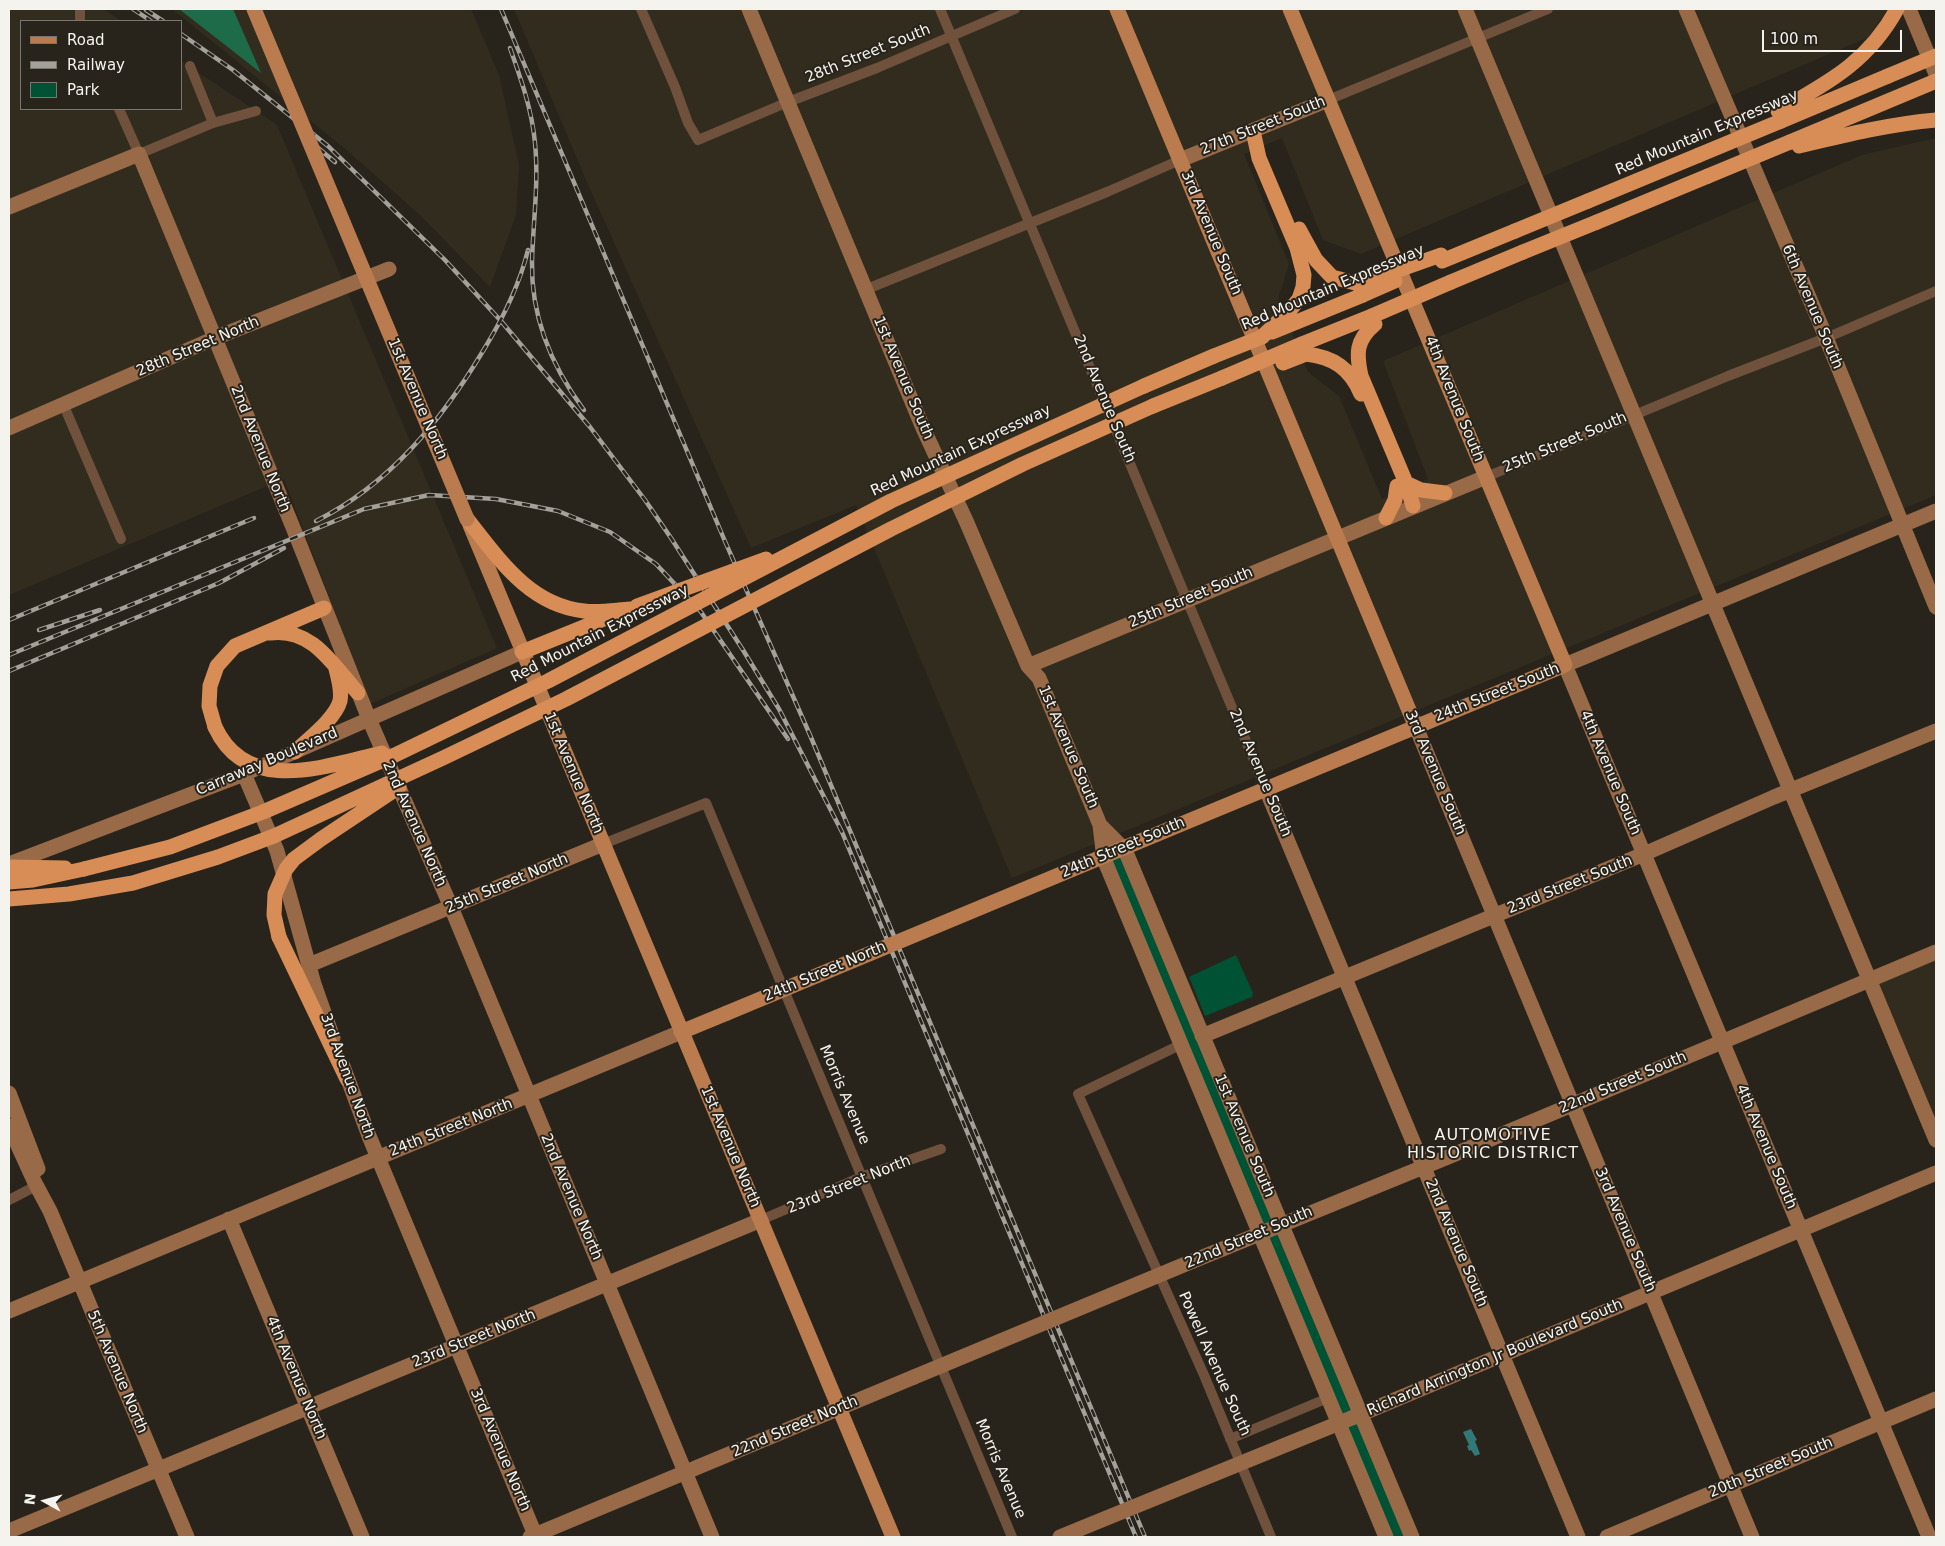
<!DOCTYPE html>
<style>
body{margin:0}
#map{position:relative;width:1945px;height:1546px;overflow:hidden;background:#28241c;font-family:"DejaVu Sans",sans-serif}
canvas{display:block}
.frame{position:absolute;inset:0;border:10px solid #f5f3ed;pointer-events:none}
.legend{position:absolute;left:20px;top:20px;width:162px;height:90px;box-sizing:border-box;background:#28241c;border:1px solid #7a7770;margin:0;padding:6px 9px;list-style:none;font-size:15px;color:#f5f3ed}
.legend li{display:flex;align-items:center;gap:10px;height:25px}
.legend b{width:25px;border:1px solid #7a7770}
.north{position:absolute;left:20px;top:1476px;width:50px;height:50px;-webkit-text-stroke:4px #28241c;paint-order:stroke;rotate:277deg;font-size:14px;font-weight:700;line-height:20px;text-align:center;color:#f5f3ed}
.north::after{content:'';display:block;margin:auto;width:18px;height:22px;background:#f5f3ed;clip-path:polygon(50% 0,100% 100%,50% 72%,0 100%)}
.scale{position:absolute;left:1762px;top:30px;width:140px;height:22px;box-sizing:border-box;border:2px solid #f5f3ed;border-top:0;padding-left:6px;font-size:15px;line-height:18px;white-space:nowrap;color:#f5f3ed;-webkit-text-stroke:4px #28241c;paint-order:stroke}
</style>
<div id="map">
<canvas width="1945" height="1546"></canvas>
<div class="frame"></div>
<ul class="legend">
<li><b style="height:6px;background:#ba7c4f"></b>Road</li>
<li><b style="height:6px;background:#a4a19a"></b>Railway</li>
<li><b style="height:14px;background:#005234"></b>Park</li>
</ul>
<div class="north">N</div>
<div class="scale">100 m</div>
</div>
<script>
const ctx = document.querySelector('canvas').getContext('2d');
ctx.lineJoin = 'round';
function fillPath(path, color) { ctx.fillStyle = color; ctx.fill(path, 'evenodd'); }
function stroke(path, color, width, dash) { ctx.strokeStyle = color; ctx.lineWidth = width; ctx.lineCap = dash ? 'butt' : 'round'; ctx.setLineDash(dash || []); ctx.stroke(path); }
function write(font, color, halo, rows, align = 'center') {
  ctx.font = font + ' "DejaVu Sans",sans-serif'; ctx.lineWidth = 4; ctx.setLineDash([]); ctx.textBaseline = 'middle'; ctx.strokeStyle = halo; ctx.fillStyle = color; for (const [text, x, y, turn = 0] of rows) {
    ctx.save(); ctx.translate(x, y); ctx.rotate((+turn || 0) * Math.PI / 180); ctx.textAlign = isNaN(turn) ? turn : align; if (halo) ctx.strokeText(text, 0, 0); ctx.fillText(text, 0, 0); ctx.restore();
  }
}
fillPath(new Path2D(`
 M 9,9 L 103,9 L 122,21 L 21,21 L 21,109 L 181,109 L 181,61 L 277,125 L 497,648 L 370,704 L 284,479 L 9,595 Z
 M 172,9 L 471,9 L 499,75 L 519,165 L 516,215 L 490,287 L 421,216 L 349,152 Z
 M 514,9 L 1888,9 L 1869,37 L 1361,254 L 1323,240 L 1282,138 L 1244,154 L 1289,264 L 1278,299 L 1308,372 L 1339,396 L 1382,499 L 1428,479 L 1383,361 L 1862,155 L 1936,138 L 1936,495 L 1012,878 L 856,505 L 751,548 L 586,180 Z
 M 1936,952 L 1936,1135 L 1869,980 Z`), '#322c1e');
fillPath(new Path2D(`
 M 1120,852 L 1405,1537 L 1391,1537 L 1108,858 Z
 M 1236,955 L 1253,993 L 1252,997 L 1205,1016 L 1189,977 Z`), '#005234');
fillPath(new Path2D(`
 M 179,9 L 233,9 L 261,73 Z`), '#1d6b49');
fillPath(new Path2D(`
 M 1471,1429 L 1477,1440 L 1475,1441 L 1480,1454 L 1475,1456 L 1471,1450 L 1469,1451 L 1467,1446 L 1469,1445 L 1463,1432 Z`), '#327878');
stroke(new Path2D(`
 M 80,9 L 80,21
 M 641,9 L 675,87 L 688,123 L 698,140 L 788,102 L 877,68 L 1015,9
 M 940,9 L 1266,789
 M 190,66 L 213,123
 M 1328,100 L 1548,9
 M 119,109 L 139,154 L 213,123 L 256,111
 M 867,289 L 1107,192 L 1180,160
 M 64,406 L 121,539
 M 1486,477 L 1728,376 L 1826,338 L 1936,291
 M 603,844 L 706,803 L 1012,1537
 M 1180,1045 L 1078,1094 L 1204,1375 L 1271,1537
 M 9,1200 L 36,1186
 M 761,1220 L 861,1177 L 941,1149
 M 1230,1439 L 1328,1398`), '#6f513c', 10);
stroke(new Path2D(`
 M 749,9 L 923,428 L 967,523 L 1028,666 L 1039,678 L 1100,825 L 1104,859 L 1386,1537
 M 1465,9 L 1936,1140
 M 1686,9 L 1820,323 L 1936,607
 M 1909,9 L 1936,74
 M 1180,160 L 1328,100
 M 9,207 L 139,154 L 292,525 L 369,719 L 451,907 L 712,1537
 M 9,428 L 215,338 L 389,269
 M 1028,666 L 1486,477
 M 1416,727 L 1752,1537
 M 244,774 L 277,851 L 314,984 L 333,1038
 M 1266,789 L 1578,1537
 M 1100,825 L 1125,850 L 1412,1537
 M 9,864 L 244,774 L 522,652
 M 309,965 L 603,844
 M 1202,1036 L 1644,854 L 1774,797 L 1936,731
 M 343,1066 L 369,1136 L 536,1537
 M 9,1093 L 38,1169
 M 9,1126 L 35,1183 L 50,1211 L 187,1537
 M 229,1219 L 362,1537
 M 1193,1261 L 1448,1157 L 1936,952
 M 9,1311 L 681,1032
 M 1354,1417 L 1936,1173
 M 9,1531 L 761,1220
 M 530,1537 L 914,1377
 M 1607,1537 L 1936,1399
 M 1929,1537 L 1565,665 L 1936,511`), '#996a47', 15);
stroke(new Path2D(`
 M 1117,9 L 1416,727
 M 470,525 L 893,1537
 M 1126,847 L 1565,665 L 1290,9
 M 681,1032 L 727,1013`), '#ba7c4f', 15);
stroke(new Path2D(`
 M 1778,111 C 1829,82 1868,62 1897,9
 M 1781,121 L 1888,76
 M 1253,131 L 1259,158 L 1297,248 L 1304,275 L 1303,287 L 1299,299 L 1290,310 L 1262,337
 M 1790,142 L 1936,81
 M 1799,146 C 1845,135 1890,124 1936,120
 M 1588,201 L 1699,155
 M 1597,222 L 1708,176
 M 1299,229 L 1316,260 L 1332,277 L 1359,284
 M 1442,261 L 1515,231
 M 1451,282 L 1523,252
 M 1375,324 C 1356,340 1356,353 1361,376 L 1406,483 L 1413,506
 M 1272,332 L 1363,295
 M 1302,344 L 1372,316
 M 1306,354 C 1333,357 1350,368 1361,394
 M 1144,386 L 1214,356
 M 1153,406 L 1222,378
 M 1406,483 L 1421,490 L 1445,493
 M 1386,518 L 1395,500 L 1397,486
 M 467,519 C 499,559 529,605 584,611 C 599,613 615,610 630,609
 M 270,633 C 312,627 333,665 358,693
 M 522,652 L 616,614
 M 215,727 L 209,706 L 210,686 L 217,666 L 235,646 L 324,608
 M 295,752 C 308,739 335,719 340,701 C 342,691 339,680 336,669
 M 9,867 L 65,868
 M 9,882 L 33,880 L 84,869
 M 279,937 L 347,1079`), '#d78d55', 15);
const rail = new Path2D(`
 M 133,9 L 151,21
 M 501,9 L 724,539 L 810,735 L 1145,1537
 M 146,10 L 163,21
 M 181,34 L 233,70 L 328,146 L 445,260 L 501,321 L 590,427 L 645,500 L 671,538 L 743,650 L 779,709 L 842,832 L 1136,1537
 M 510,48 C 521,79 532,110 535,143 C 539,183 533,222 532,262 C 531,316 552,367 584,410
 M 306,138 L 335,162
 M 316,521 C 390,484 441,421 483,351 C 502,320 519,287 528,250
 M 9,620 L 254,518
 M 39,630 L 100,610
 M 9,655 L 364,509 L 429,495 L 496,499 L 558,511 L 610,532 L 656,564 L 701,612 L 788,739
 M 9,671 L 219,583 L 284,548`);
stroke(rail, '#a4a19a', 4.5);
stroke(rail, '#28241c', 2.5, [8]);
stroke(new Path2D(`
 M 914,1377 L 1193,1261
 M 1060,1537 L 1354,1417`), '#996a47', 15);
stroke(new Path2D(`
 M 254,9 L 467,519
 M 727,1013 L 1126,847`), '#ba7c4f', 15);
stroke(new Path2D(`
 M 1888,76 L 1936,56
 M 1699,155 L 1781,121
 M 1708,176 L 1790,142
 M 1515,231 L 1588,201
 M 1523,252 L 1597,222
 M 1359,284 L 1441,255
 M 1363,295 L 1395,281
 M 1372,316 L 1451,282
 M 1214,356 L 1262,337
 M 1283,363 L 1306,354
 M 1222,378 L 1302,344
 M 637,606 L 766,559
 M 215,727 C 247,796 325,766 382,753
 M 84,869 L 170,847 L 263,812 L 395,755 L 548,681 L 891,501 L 1144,386
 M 9,899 L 69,894 L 133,883 L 218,857 L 274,836 L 443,758 L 566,699 L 891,529 L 1023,464 L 1153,406
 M 279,937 L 274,915 L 275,894 L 286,869 L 294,859 L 321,839 L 399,787`), '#d78d55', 15);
write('15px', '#f5f3ed', '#28241c', [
 ["28th Street South",868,54,-22],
 ["27th Street South",1263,126,-22],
 ["Red Mountain Expressway",1707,133,-23],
 ["3rd Avenue South",1211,233,67],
 ["Red Mountain Expressway",1333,288,-23],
 ["6th Avenue South",1812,307,67],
 ["28th Street North",198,347,-23],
 ["1st Avenue South",903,378,67],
 ["1st Avenue North",417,399,67],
 ["2nd Avenue South",1104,399,67],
 ["4th Avenue South",1454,399,68],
 ["25th Street South",1565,443,-23],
 ["2nd Avenue North",260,449,68],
 ["Red Mountain Expressway",961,451,-25],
 ["25th Street South",1191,598,-23],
 ["Red Mountain Expressway",600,634,-27],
 ["24th Street South",1497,693,-22],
 ["1st Avenue South",1068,747,67],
 ["Carraway Boulevard",267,762,-23],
 ["1st Avenue North",573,773,67],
 ["2nd Avenue South",1260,773,67],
 ["3rd Avenue South",1435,773,67],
 ["4th Avenue South",1610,773,67],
 ["2nd Avenue North",414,824,66],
 ["24th Street South",1123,848,-23],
 ["25th Street North",507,884,-23],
 ["23rd Street South",1570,885,-22],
 ["24th Street North",825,972,-23],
 ["3rd Avenue North",347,1076,70],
 ["22nd Street South",1623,1083,-23],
 ["Morris Avenue",844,1095,67],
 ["24th Street North",451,1128,-22],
 ["1st Avenue South",1244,1136,67],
 ["1st Avenue North",730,1147,67],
 ["4th Avenue South",1766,1147,67],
 ["23rd Street North",849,1185,-22],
 ["2nd Avenue North",571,1197,67],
 ["3rd Avenue South",1625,1230,67],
 ["22nd Street South",1249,1238,-23],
 ["2nd Avenue South",1456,1243,67],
 ["23rd Street North",474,1339,-22],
 ["Richard Arrington Jr Boulevard South",1495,1358,-23],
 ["Powell Avenue South",1214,1364,66],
 ["5th Avenue North",117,1372,67],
 ["4th Avenue North",296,1378,67],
 ["22nd Street North",795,1427,-23],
 ["3rd Avenue North",500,1450,67],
 ["20th Street South",1771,1468,-23],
 ["Morris Avenue",1000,1469,67]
]);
ctx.letterSpacing = '1px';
write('16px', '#f5f3ed', '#28241c', [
 ["AUTOMOTIVE",1493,1136],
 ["HISTORIC DISTRICT",1493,1154]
]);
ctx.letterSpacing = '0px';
</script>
